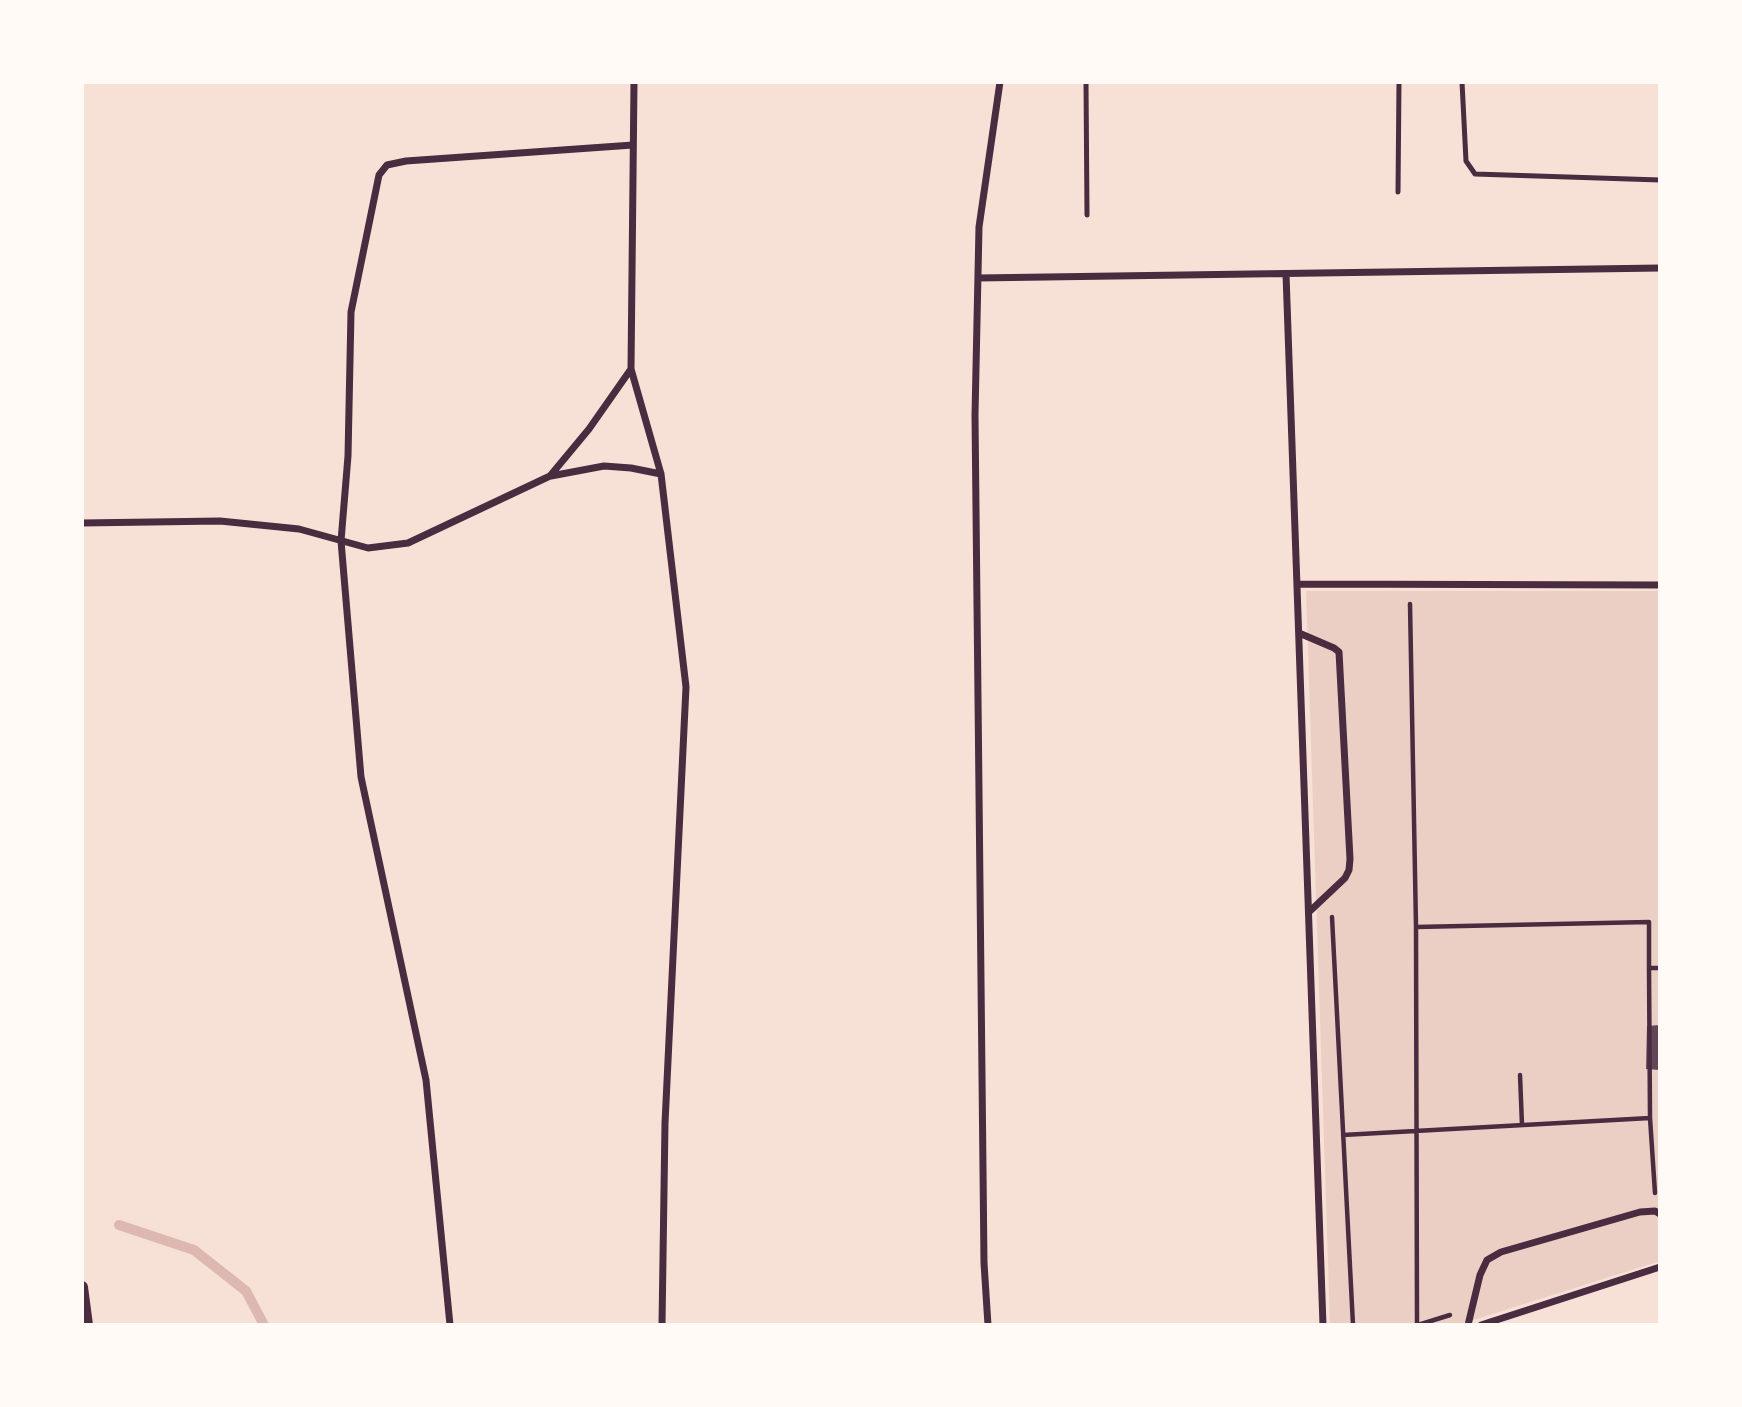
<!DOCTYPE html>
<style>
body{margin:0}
#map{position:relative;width:1742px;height:1407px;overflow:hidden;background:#f7e1d7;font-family:"PT Sans",sans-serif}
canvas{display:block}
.frame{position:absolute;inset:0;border:84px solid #fffaf5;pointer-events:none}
</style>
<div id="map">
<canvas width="1742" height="1407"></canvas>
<div class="frame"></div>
</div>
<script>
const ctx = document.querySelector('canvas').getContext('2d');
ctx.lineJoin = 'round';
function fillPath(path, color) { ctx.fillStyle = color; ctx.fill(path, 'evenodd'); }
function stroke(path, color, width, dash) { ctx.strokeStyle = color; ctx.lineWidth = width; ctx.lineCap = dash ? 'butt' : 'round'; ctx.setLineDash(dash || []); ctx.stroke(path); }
fillPath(new Path2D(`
 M 1306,591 L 1660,591 L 1660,1261 L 1458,1325 L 1330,1325 Z`), '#ebcfc5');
stroke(new Path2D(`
 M 119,1225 L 194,1250 L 246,1291 L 264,1325`), '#dcb8b0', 10);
fillPath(new Path2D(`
 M 1660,1025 L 1660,1070 L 1646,1069 L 1647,1026 Z`), '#644757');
stroke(new Path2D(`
 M 1410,604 L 1416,927
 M 1332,917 L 1353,1325
 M 1649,968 L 1650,1118 L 1655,1193
 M 1520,1075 L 1522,1125
 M 1343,1135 L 1650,1118
 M 1417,1325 L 1416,927 L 1649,922 L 1649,968 L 1660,968
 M 1418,1325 L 1450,1315`), '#4a2c40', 4.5);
stroke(new Path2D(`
 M 1086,82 L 1087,215
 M 1462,82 L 1466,161 L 1475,174 L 1660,180
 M 1398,192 L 1399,82`), '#4a2c40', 5);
stroke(new Path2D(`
 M 634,82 L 631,369 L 661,474 L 686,687 L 665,1123 L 662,1325
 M 1286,274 L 1323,1325
 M 978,278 L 1660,268
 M 551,476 L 604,466 L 631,468 L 661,474
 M 82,523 L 220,521 L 299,529 L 368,548 L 408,543 L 550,476 L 589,429 L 631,369
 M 1297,584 L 1660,585
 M 1299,633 L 1334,648 L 1339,652 L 1350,859 L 1349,870 L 1345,878 L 1309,912
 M 450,1325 L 426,1080 L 361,777 L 341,541 L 348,456 L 351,312 L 379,175 L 387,165 L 406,161 L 633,145
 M 988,1325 L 984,1263 L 975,415 L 979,227 L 1000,82
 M 1468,1325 L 1480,1275 L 1487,1260 L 1501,1252 L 1640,1212 L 1655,1211 L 1660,1214
 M 1481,1325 L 1660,1267`), '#4a2c40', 7);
stroke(new Path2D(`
 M 82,1287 L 87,1325`), '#4a2c40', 12);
</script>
